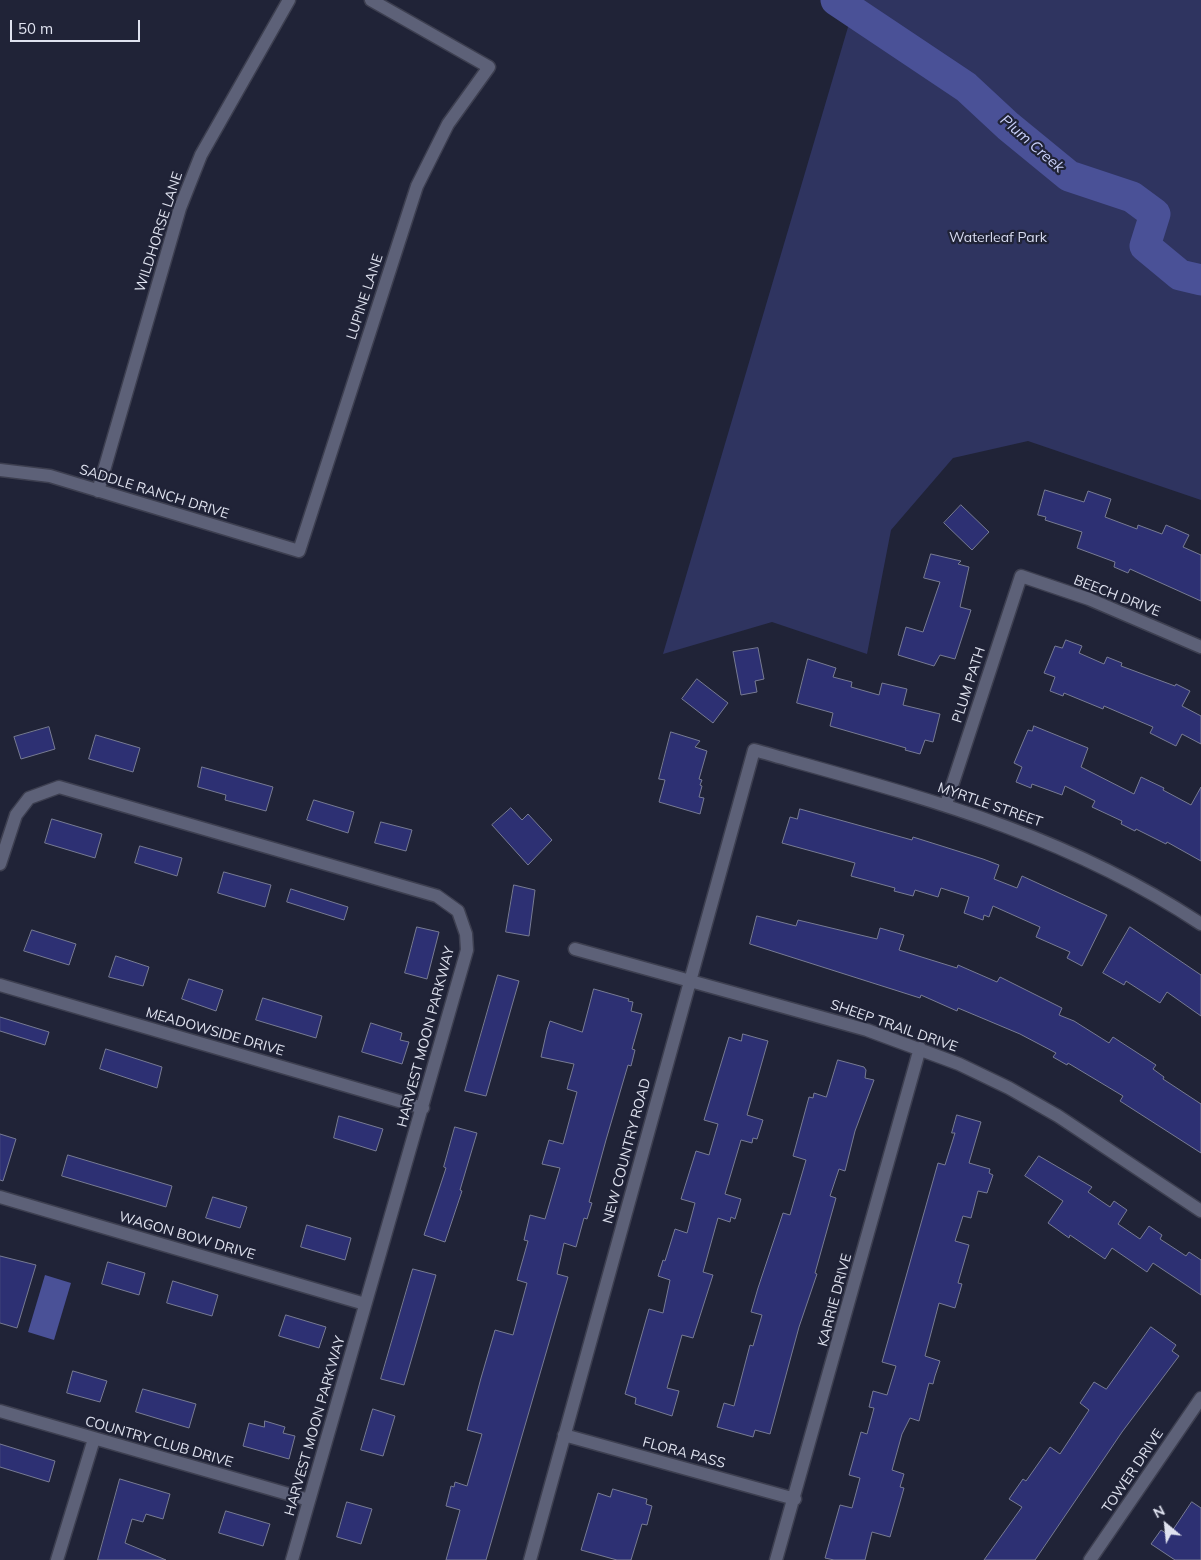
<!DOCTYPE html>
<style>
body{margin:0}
#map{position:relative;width:1201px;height:1560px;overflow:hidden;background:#202337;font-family:Mulish,sans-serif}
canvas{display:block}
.north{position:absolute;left:1141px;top:1500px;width:50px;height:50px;-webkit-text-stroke:4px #202337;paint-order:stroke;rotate:332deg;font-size:14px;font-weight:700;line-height:20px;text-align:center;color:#dfe2ef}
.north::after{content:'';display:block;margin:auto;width:18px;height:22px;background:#dfe2ef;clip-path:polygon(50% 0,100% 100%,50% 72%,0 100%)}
.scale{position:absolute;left:10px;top:20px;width:130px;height:22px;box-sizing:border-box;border:2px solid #dfe2ef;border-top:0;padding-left:6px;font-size:15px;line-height:18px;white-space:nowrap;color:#dfe2ef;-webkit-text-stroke:4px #202337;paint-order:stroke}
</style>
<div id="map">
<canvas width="1201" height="1560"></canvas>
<div class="north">N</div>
<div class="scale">50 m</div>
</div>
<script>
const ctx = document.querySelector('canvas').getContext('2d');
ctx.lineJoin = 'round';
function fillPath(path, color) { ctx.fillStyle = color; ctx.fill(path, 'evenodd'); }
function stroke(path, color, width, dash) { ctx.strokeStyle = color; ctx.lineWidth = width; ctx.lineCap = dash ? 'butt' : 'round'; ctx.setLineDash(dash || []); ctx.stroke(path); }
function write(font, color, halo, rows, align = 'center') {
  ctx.font = font + ' Mulish,sans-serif'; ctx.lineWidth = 4.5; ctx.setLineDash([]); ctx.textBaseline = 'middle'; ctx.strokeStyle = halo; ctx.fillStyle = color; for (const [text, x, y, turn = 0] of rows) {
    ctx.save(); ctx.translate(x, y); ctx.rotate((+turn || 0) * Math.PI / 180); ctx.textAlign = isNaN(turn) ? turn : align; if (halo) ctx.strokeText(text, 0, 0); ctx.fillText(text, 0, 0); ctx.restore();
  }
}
fillPath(new Path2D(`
 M 856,0 L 1201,0 L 1201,500 L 1028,441 L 953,458 L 891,530 L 867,654 L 772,622 L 663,654 Z`), '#2f3460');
fillPath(new Path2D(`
 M 45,1275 L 71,1283 L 54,1340 L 28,1332 Z`), '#4a5197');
stroke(new Path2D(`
 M 836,0 L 966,87 L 1008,126 L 1069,176 L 1132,197 L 1155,214 L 1145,246 L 1180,275 L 1201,280`), '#4a5197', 31);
const building = new Path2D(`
 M 1045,490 L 1084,502 L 1088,491 L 1111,499 L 1105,517 L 1137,529 L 1138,525 L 1162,534 L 1166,525 L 1189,535 L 1183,547 L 1201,555 L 1201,601 L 1130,569 L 1128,573 L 1114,567 L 1115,562 L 1077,548 L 1082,532 L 1045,520 L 1046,517 L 1038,515 Z
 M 961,505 L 989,532 L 972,550 L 944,523 Z
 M 931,554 L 961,561 L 958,564 L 969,567 L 960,607 L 971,610 L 955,659 L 940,655 L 934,666 L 898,655 L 906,627 L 923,632 L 940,582 L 924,578 Z
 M 1066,640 L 1082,646 L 1079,653 L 1104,664 L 1107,657 L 1122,663 L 1121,666 L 1175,686 L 1176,684 L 1190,691 L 1182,706 L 1201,716 L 1201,744 L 1182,734 L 1176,746 L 1150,733 L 1153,727 L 1104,706 L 1103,709 L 1064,693 L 1063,696 L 1050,691 L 1055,677 L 1044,673 L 1055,646 L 1062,648 Z
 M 758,648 L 764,679 L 755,681 L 757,692 L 741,695 L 733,652 Z
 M 808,659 L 836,668 L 833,677 L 852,682 L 851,687 L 879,695 L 882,683 L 907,689 L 903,705 L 940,714 L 933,742 L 925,740 L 920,754 L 905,750 L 906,748 L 830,726 L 833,713 L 797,703 Z
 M 697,679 L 728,703 L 713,723 L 682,699 Z
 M 1034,726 L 1088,748 L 1081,767 L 1134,794 L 1141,777 L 1164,788 L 1163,790 L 1191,805 L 1201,787 L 1201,861 L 1167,842 L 1166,844 L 1136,829 L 1135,831 L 1121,824 L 1122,821 L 1092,807 L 1095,801 L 1065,786 L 1062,795 L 1032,784 L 1031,788 L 1016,782 L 1022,767 L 1014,763 L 1028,730 L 1032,731 Z
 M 49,727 L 55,749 L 21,759 L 14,737 Z
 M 671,732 L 700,741 L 695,747 L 707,751 L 699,779 L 702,780 L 700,785 L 702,786 L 699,797 L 704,798 L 700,814 L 659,802 L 665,780 L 659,779 Z
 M 96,735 L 140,748 L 133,772 L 89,759 Z
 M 202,767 L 273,787 L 266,811 L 225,800 L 226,795 L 198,787 Z
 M 314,800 L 354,812 L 348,833 L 307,820 Z
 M 511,808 L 522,820 L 528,814 L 552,840 L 528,865 L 492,825 Z
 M 800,809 L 912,840 L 913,837 L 983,859 L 999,865 L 994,879 L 1017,888 L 1022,876 L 1107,915 L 1082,966 L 1067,958 L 1070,952 L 1036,937 L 1040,927 L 993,906 L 989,917 L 984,915 L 983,920 L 964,913 L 969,897 L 941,888 L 938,897 L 915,890 L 913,896 L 894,891 L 895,888 L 851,876 L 855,863 L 782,843 L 790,817 L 797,819 Z
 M 52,819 L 102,834 L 95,858 L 45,843 Z
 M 381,822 L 412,830 L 406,851 L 375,843 Z
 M 140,846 L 182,858 L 177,876 L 135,863 Z
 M 224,872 L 271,885 L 265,907 L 218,893 Z
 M 514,885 L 535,890 L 529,936 L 506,932 Z
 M 291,889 L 348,907 L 344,920 L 287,902 Z
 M 757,916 L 796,926 L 798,920 L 877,939 L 880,928 L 904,935 L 899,950 L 957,968 L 958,965 L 997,982 L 1000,977 L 1062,1008 L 1059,1015 L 1074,1021 L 1109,1043 L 1113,1037 L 1156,1065 L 1153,1069 L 1164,1077 L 1163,1079 L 1201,1104 L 1201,1153 L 1120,1101 L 1123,1096 L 1068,1063 L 1067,1065 L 1053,1057 L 1056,1053 L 1020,1034 L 958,1008 L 957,1011 L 921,995 L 920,998 L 750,944 Z
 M 417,927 L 439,932 L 427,979 L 405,973 Z
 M 1130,927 L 1201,975 L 1201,1016 L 1167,992 L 1160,1003 L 1126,981 L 1124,985 L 1103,973 Z
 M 32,930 L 76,944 L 69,965 L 24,951 Z
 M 116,956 L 149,967 L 143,986 L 109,977 Z
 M 498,975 L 519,981 L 486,1096 L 465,1091 Z
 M 189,979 L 223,990 L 216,1011 L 182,999 Z
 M 594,989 L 629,999 L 628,1001 L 633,1002 L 631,1011 L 642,1014 L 632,1049 L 635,1050 L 631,1066 L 628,1065 L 606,1140 L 589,1202 L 592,1203 L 587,1219 L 584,1218 L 576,1247 L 564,1243 L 557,1274 L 568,1277 L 486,1560 L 446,1560 L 460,1510 L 446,1506 L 451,1486 L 454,1487 L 455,1482 L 467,1486 L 482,1434 L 467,1430 L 481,1378 L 495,1330 L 513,1335 L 527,1283 L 517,1280 L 528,1241 L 524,1240 L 530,1215 L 545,1219 L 560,1168 L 542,1164 L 549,1140 L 563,1144 L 577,1092 L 567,1089 L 574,1064 L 541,1057 L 547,1030 L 550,1021 L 582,1032 Z
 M 263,998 L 322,1016 L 316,1038 L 256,1020 Z
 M 0,1017 L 49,1032 L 45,1045 L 0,1031 Z
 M 371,1023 L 402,1033 L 400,1040 L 409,1042 L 402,1064 L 362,1052 Z
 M 743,1034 L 768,1041 L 747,1115 L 763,1120 L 757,1139 L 753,1138 L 752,1143 L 741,1140 L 725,1194 L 741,1199 L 735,1219 L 731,1217 L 730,1222 L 718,1218 L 703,1272 L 713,1275 L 693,1338 L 682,1335 L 667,1388 L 679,1391 L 672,1416 L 635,1404 L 636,1398 L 625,1394 L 649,1309 L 663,1313 L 670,1280 L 658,1276 L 663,1260 L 665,1261 L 675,1229 L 687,1233 L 695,1203 L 681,1199 L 696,1151 L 709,1155 L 718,1124 L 704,1120 L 729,1037 L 741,1041 Z
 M 106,1049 L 162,1067 L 157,1088 L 100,1069 Z
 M 838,1060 L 864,1067 L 866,1070 L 865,1078 L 874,1080 L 855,1131 L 845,1171 L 839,1169 L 830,1196 L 836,1198 L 815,1273 L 817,1274 L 799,1327 L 770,1434 L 755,1430 L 753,1437 L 717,1427 L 724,1403 L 734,1406 L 750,1345 L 753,1346 L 762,1315 L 751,1312 L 758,1288 L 783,1213 L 790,1215 L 806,1160 L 793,1156 L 809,1097 L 813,1098 L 814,1093 L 826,1097 Z
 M 957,1115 L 981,1122 L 969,1163 L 990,1169 L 989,1173 L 993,1175 L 987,1193 L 978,1191 L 971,1218 L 963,1216 L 955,1241 L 969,1245 L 958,1283 L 962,1284 L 955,1308 L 939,1303 L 925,1356 L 940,1361 L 935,1376 L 933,1384 L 929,1383 L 919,1421 L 910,1418 L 902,1434 L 892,1470 L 904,1474 L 900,1487 L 904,1488 L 890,1537 L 872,1532 L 865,1560 L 834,1560 L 825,1558 L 840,1505 L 852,1508 L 860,1478 L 849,1475 L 861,1432 L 867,1434 L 874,1408 L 869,1407 L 873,1391 L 887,1395 L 896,1366 L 882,1362 L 938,1163 L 945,1165 L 955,1133 L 952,1133 Z
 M 339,1116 L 383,1129 L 376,1151 L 334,1138 Z
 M 455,1127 L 477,1133 L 460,1190 L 462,1191 L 445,1242 L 424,1235 L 446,1168 L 444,1167 Z
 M 0,1134 L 16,1139 L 3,1181 L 0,1180 Z
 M 68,1155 L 172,1186 L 166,1207 L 62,1176 Z
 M 1039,1156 L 1092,1187 L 1088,1192 L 1110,1207 L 1114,1201 L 1127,1210 L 1118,1224 L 1140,1239 L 1149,1226 L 1162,1235 L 1160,1239 L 1186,1256 L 1189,1252 L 1201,1260 L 1201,1295 L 1153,1263 L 1147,1272 L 1112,1248 L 1105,1259 L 1070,1235 L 1069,1238 L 1048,1223 L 1063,1201 L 1025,1176 Z
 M 213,1197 L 247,1207 L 240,1228 L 206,1218 Z
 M 307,1225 L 351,1238 L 345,1260 L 301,1247 Z
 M 0,1256 L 36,1265 L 17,1328 L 0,1323 Z
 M 108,1262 L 145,1273 L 139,1295 L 102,1284 Z
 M 413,1269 L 436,1275 L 404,1385 L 381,1379 Z
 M 173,1281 L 218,1295 L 212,1316 L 167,1303 Z
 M 286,1315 L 326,1327 L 319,1348 L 279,1336 Z
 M 1151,1327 L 1176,1345 L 1172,1351 L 1179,1356 L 1122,1432 L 1035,1560 L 984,1560 L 1022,1507 L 1009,1499 L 1023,1479 L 1026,1481 L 1050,1447 L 1060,1454 L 1089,1410 L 1080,1403 L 1094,1382 L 1106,1389 Z
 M 73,1371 L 107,1381 L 100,1402 L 67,1393 Z
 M 143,1389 L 196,1404 L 189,1428 L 136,1412 Z
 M 373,1409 L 395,1416 L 383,1456 L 361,1450 Z
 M 265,1421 L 285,1427 L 283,1433 L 295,1436 L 289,1459 L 243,1446 L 249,1423 L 264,1427 Z
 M 0,1444 L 55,1461 L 49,1482 L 0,1467 Z
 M 120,1479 L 170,1494 L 163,1519 L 146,1514 L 143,1522 L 132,1519 L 125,1543 L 166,1560 L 98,1560 Z
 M 613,1489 L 647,1499 L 646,1504 L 652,1506 L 647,1525 L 642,1524 L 631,1560 L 617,1560 L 581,1550 L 598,1493 L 610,1497 Z
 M 347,1502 L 372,1509 L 361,1544 L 337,1537 Z
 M 1192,1502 L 1201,1508 L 1201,1560 L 1175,1560 L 1151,1544 L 1161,1530 L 1169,1535 Z
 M 226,1511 L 270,1524 L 263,1546 L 219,1533 Z`);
fillPath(building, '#2d3073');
stroke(building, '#777b93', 1);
const minor = new Path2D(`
 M 0,470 L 50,476 L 299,551 L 417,186 L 448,124 L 489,67 L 371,0
 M 98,491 L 180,208 L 201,155 L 289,0
 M 946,804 L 1021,576 L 1089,599 L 1201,647
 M 0,864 L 16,815 L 29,798 L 59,787 L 437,896 L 458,911 L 466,934 L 467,950 L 292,1560
 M 575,949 L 867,1030 L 959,1064 L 1009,1088 L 1058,1116 L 1201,1211
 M 0,985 L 423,1108
 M 0,1197 L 365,1304
 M 0,1411 L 309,1500
 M 564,1435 L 795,1499
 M 57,1560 L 94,1439
 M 530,1560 L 754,750 C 913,795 1061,831 1201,924
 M 776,1560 L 920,1048
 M 1090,1560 L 1201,1398`);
stroke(minor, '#3d3f50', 15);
stroke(minor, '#5d6178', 12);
write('14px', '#dfe2ef', '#202337', [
 ["WILDHORSE LANE",159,232,-72],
 ["LUPINE LANE",365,297,-72],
 ["SADDLE RANCH DRIVE",154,492,17],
 ["BEECH DRIVE",1117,596,21],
 ["PLUM PATH",969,685,-72],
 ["MYRTLE STREET",990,805,19],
 ["SHEEP TRAIL DRIVE",894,1026,19],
 ["MEADOWSIDE DRIVE",215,1032,16],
 ["HARVEST MOON PARKWAY",426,1037,-75],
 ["NEW COUNTRY ROAD",627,1151,-75],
 ["WAGON BOW DRIVE",187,1236,16],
 ["KARRIE DRIVE",835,1300,-75],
 ["HARVEST MOON PARKWAY",315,1426,-74],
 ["COUNTRY CLUB DRIVE",159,1442,16],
 ["FLORA PASS",684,1453,15],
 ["TOWER DRIVE",1133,1471,-56]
]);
write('14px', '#d8dcf1', '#202337', [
 ["Waterleaf Park",998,238]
]);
write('italic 15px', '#c9d0f9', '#202337', [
 ["Plum Creek",1032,144,41]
]);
</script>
